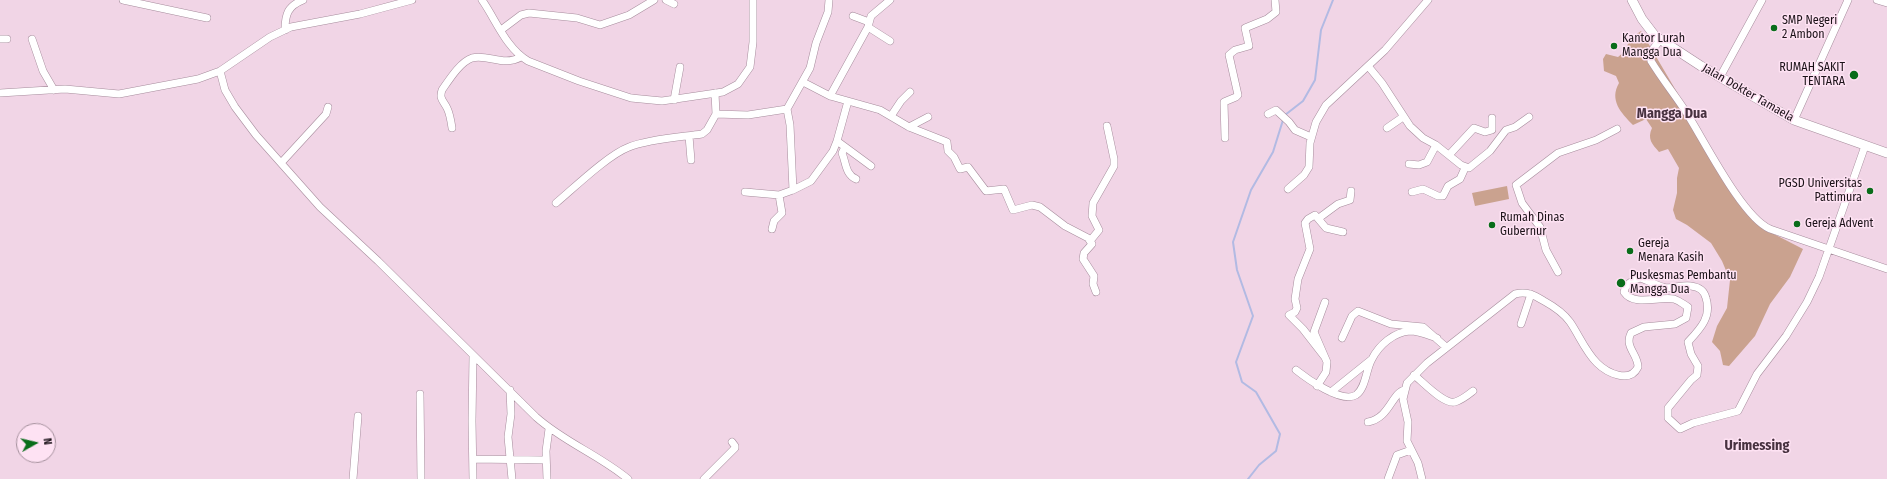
<!DOCTYPE html>
<style>
body{margin:0}
#map{position:relative;width:1887px;height:479px;overflow:hidden;background:#f1d5e6;font-family:"Fira Sans Condensed",sans-serif}
canvas{display:block}
.north{position:absolute;left:16px;top:423px;width:40px;height:40px;box-sizing:border-box;background:#fee2f3;border:1px solid #a38f9b;border-radius:50%;rotate:82deg;font-size:11px;font-weight:700;line-height:16px;text-align:center;color:#1b1218}
.north::after{content:'';display:block;margin:auto;width:14px;height:18px;background:#096d1a;clip-path:polygon(50% 0,100% 100%,50% 72%,0 100%)}
</style>
<div id="map">
<canvas width="1887" height="479"></canvas>
<div class="north">N</div>
</div>
<script>
const ctx = document.querySelector('canvas').getContext('2d');
ctx.lineJoin = 'round';
function fillPath(path, color) { ctx.fillStyle = color; ctx.fill(path, 'evenodd'); }
function stroke(path, color, width, dash) { ctx.strokeStyle = color; ctx.lineWidth = width; ctx.lineCap = dash ? 'butt' : 'round'; ctx.setLineDash(dash || []); ctx.stroke(path); }
function write(font, color, halo, rows, align = 'center') {
  ctx.font = font + ' "Fira Sans Condensed",sans-serif'; ctx.lineWidth = 3; ctx.setLineDash([]); ctx.textBaseline = 'middle'; ctx.strokeStyle = halo; ctx.fillStyle = color; for (const [text, x, y, turn = 0] of rows) {
    ctx.save(); ctx.translate(x, y); ctx.rotate((+turn || 0) * Math.PI / 180); ctx.textAlign = isNaN(turn) ? turn : align; if (halo) ctx.strokeText(text, 0, 0); ctx.fillText(text, 0, 0); ctx.restore();
  }
}
fillPath(new Path2D(`
 M 1641,31 L 1708,145 L 1750,211 L 1766,230 L 1803,249 L 1790,277 L 1770,304 L 1755,336 L 1729,366 L 1723,365 L 1720,351 L 1712,342 L 1717,326 L 1727,308 L 1730,280 L 1722,261 L 1711,243 L 1687,225 L 1676,219 L 1673,210 L 1677,193 L 1677,178 L 1679,168 L 1668,149 L 1659,152 C 1652,144 1647,139 1652,128 L 1646,119 L 1633,125 C 1621,113 1609,100 1619,83 L 1616,76 L 1604,71 L 1603,59 L 1606,54 L 1618,57 L 1624,52 L 1631,38 Z
 M 1507,186 L 1509,199 L 1475,206 L 1472,193 Z`), '#caa28f');
stroke(new Path2D(`
 M 1285,115 L 1303,101 L 1315,80 L 1321,30 L 1333,0
 M 1248,479 L 1259,465 L 1276,451 L 1280,434 L 1256,392 L 1242,382 L 1236,362 L 1253,316 L 1237,270 L 1233,242 L 1251,190 L 1273,152 L 1283,120`), '#b2bae3', 2);
const minor = new Path2D(`
 M 123,0 L 207,18
 M 482,0 C 496,20 506,48 528,61 L 579,81 L 631,98 L 662,101 L 723,92 L 738,84 L 750,67 L 753,42 L 753,0
 M 666,0 L 674,4
 M 1877,0 L 1887,3
 M 853,16 L 869,22
 M 868,27 L 890,41
 M 285,30 C 285,14 288,6 303,0
 M 501,30 L 521,15 L 529,13 L 577,18 L 600,25 L 629,15 L 654,0
 M 0,39 L 7,39
 M 32,39 L 43,71 L 54,90
 M 1660,40 L 1650,53 L 1651,61 C 1662,79 1675,95 1686,112 C 1704,140 1742,217 1770,229 L 1887,269
 M 1368,66 L 1382,83 L 1410,126 L 1423,138 L 1436,145 L 1427,162 L 1419,165 L 1409,164
 M 220,71 L 225,90 L 235,107 L 256,135 L 320,207 L 378,261 L 536,417 C 564,442 599,455 628,479
 M 1720,77 L 1762,0
 M 803,82 L 830,96 L 880,110 L 909,127 L 947,142 L 948,151 L 954,157 L 960,169 L 968,167 L 986,191 L 1004,189 L 1013,210 L 1032,205 L 1040,207 L 1065,226 L 1088,238 L 1092,244 L 1084,253 L 1083,259 L 1094,276 L 1093,284 L 1096,292
 M 0,93 L 65,89 L 119,94 L 198,79 L 220,71 L 270,37 L 291,27 L 360,14 L 412,0
 M 715,93 L 716,114 L 748,115 L 787,109 L 810,68 L 816,43 L 828,12 L 829,0
 M 830,96 L 868,27 L 871,16 L 890,0
 M 674,100 L 680,67
 M 848,101 L 837,141 L 871,166
 M 1268,114 L 1276,110 L 1289,122 L 1295,130 L 1311,137
 M 891,116 L 901,101 L 910,92
 M 1794,120 L 1848,0
 M 909,127 L 928,117
 M 452,128 C 451,121 450,114 447,108 C 443,100 439,99 442,90 C 449,80 460,62 472,58 C 489,54 503,67 521,57
 M 1387,128 L 1403,117
 M 689,136 L 691,160
 M 1225,138 L 1224,102 L 1236,97 L 1238,95 L 1229,55 L 1235,50 L 1249,46 L 1245,28 L 1267,19 L 1276,12 L 1275,0
 M 1436,145 L 1461,165 L 1469,168 L 1490,151 L 1506,130 L 1515,127 L 1529,117
 M 845,147 L 842,153 C 846,162 845,174 856,179
 M 1449,155 L 1474,128 L 1485,132 L 1492,130 L 1492,118
 M 281,163 L 326,114 L 328,107
 M 1288,189 L 1304,175 L 1309,167 L 1310,143 L 1316,122 L 1326,105 L 1385,50 L 1428,0
 M 793,190 L 811,181 L 833,151 L 837,141
 M 745,192 L 779,195 L 793,190 L 790,125 L 787,109
 M 1412,192 L 1423,189 L 1438,196 L 1443,196 L 1448,186 L 1460,179 L 1465,168
 M 556,203 C 575,187 608,155 629,147 C 649,139 681,137 702,134 L 707,130 L 716,114
 M 1319,218 L 1338,204 L 1350,200 L 1351,191
 M 772,229 L 774,221 L 782,213 L 779,195
 M 1090,241 L 1099,230 L 1092,216 L 1093,203 L 1114,166 L 1114,159 L 1107,126
 M 1558,272 L 1546,250 L 1540,227 L 1522,203 L 1516,185 L 1558,153 L 1596,140 L 1617,129
 M 1521,324 L 1531,294
 M 1342,338 L 1352,316 L 1358,311 L 1391,324 L 1423,327 L 1446,347
 M 473,356 L 472,421 L 473,479
 M 1324,356 L 1303,329 L 1289,315 L 1295,312 L 1297,308 L 1295,299 L 1298,279 L 1310,249 L 1305,223 L 1308,219 L 1315,215 L 1326,228 L 1343,232
 M 1296,370 C 1306,378 1342,404 1356,395 C 1366,388 1366,369 1372,359 C 1379,345 1394,332 1410,331 C 1419,331 1428,335 1437,338
 M 1414,375 C 1423,382 1444,405 1455,402 C 1462,400 1468,395 1473,391
 M 1317,386 L 1326,372 L 1327,362 L 1314,332 L 1325,302
 M 510,390 L 511,414 L 508,437 L 512,479
 M 1331,392 L 1372,359
 M 420,394 L 421,479
 M 1368,422 C 1390,418 1392,392 1405,390
 M 473,459 L 546,460
 M 353,479 L 358,416
 M 547,479 L 546,451 L 549,429
 M 704,479 L 735,448 L 735,446 L 732,442
 M 1388,479 L 1397,455 L 1411,450
 M 1422,479 L 1418,463 L 1407,441 L 1408,422 L 1403,399 L 1407,383 L 1427,363 L 1515,294 C 1527,291 1534,295 1544,301 C 1553,306 1563,312 1570,322 C 1579,335 1585,351 1597,363 C 1607,373 1630,384 1638,367 C 1638,354 1624,347 1631,333 L 1644,327 L 1675,324 L 1686,318 L 1688,307 C 1683,304 1680,301 1674,299 C 1659,296 1634,307 1624,292 C 1626,283 1632,281 1640,278 C 1648,280 1655,285 1663,287 C 1671,290 1682,284 1691,286 C 1699,287 1704,290 1706,298 C 1712,317 1700,329 1688,342 L 1691,354 L 1698,366 L 1697,375 L 1691,380 L 1668,408 L 1668,418 L 1680,429 L 1693,423 L 1738,411 L 1757,374 L 1786,336 L 1807,302 L 1819,277 L 1865,146`);
const major = new Path2D(`
 M 1632,0 L 1642,19 L 1655,36 L 1701,66 L 1794,120 L 1887,153`);
stroke(minor, '#a68c9c', 8);
stroke(major, '#a68c9c', 10);
stroke(minor, '#fff', 7);
stroke(major, '#fff', 9);
for (const [x, y, r, color] of [
 [1774,28,4,"#096d1a"],
 [1614,46,4,"#096d1a"],
 [1854,75,5,"#096d1a"],
 [1870,191,4,"#096d1a"],
 [1797,224,4,"#096d1a"],
 [1492,225,4,"#096d1a"],
 [1630,251,4,"#096d1a"],
 [1621,283,5,"#096d1a"]
]) { const dot = new Path2D(); dot.arc(x, y, r, 0, 2 * Math.PI); ctx.fillStyle = color; ctx.fill(dot); stroke(dot, '#fee2f3', 1.5); }
write('12px', '#1b1218', '#fee2f3', [
 ["SMP Negeri",1782,21],
 ["2 Ambon",1782,35],
 ["Kantor Lurah",1622,39],
 ["Mangga Dua",1622,53],
 ["RUMAH SAKIT",1845,68,"right"],
 ["TENTARA",1845,82,"right"],
 ["PGSD Universitas",1862,184,"right"],
 ["Pattimura",1862,198,"right"],
 ["Rumah Dinas",1500,218],
 ["Gubernur",1500,232],
 ["Gereja Advent",1805,224],
 ["Gereja",1638,244],
 ["Menara Kasih",1638,258],
 ["Puskesmas Pembantu",1630,276],
 ["Mangga Dua",1630,290]
], 'left');
write('12px', '#1b1218', '#fee2f3', [
 ["Jalan Dokter Tamaela",1748,93,30]
]);
write('bold 14px', '#483240', '#fee2f3', [
 ["Mangga Dua",1672,114],
 ["Urimessing",1757,446]
]);
</script>
